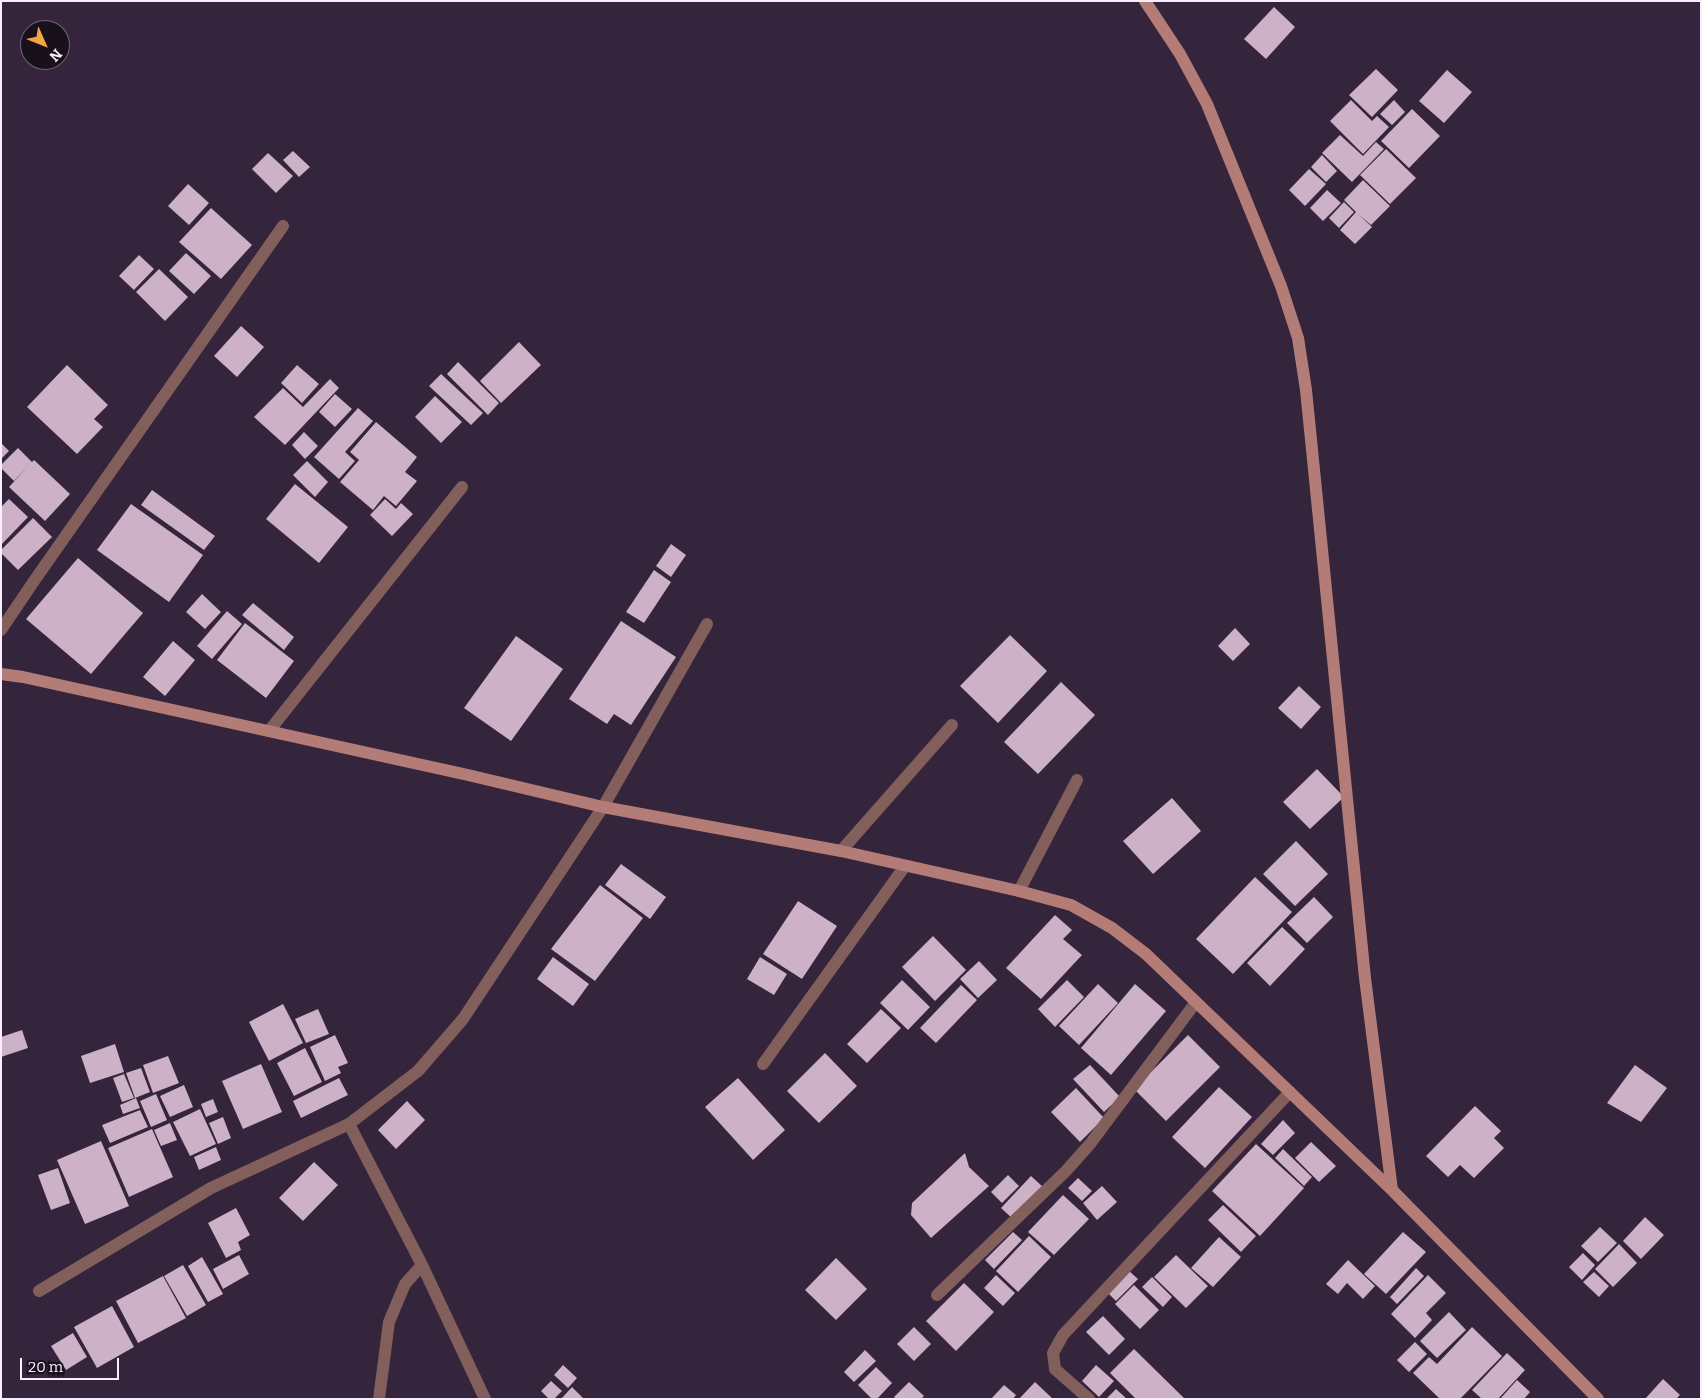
<!DOCTYPE html>
<style>
body{margin:0}
#map{position:relative;width:1702px;height:1400px;overflow:hidden;background:#34243c;font-family:Bitter,serif}
canvas{display:block}
.frame{position:absolute;inset:0;border:2px solid #f8eefe;pointer-events:none}
.north{position:absolute;left:20px;top:20px;width:50px;height:50px;box-sizing:border-box;background:#18111b;border:1px solid #726976;border-radius:50%;rotate:134deg;font-size:14px;font-weight:700;line-height:20px;text-align:center;color:#f8eefe}
.north::after{content:'';display:block;margin:auto;width:18px;height:22px;background:#f3a542;clip-path:polygon(50% 0,100% 100%,50% 72%,0 100%)}
.scale{position:absolute;left:20px;top:1358px;width:99px;height:22px;box-sizing:border-box;border:2px solid #f8eefe;border-top:0;padding-left:6px;font-size:15px;line-height:18px;white-space:nowrap;color:#f8eefe;-webkit-text-stroke:4px #18111b;paint-order:stroke}
</style>
<div id="map">
<canvas width="1702" height="1400"></canvas>
<div class="frame"></div>
<div class="north">N</div>
<div class="scale">20 m</div>
</div>
<script>
const ctx = document.querySelector('canvas').getContext('2d');
ctx.lineJoin = 'round';
function fillPath(path, color) { ctx.fillStyle = color; ctx.fill(path, 'evenodd'); }
function stroke(path, color, width, dash) { ctx.strokeStyle = color; ctx.lineWidth = width; ctx.lineCap = dash ? 'butt' : 'round'; ctx.setLineDash(dash || []); ctx.stroke(path); }
fillPath(new Path2D(`
 M 1274,7 L 1295,27 L 1266,59 L 1244,39 Z
 M 1376,69 L 1398,90 L 1372,117 L 1349,95 Z
 M 1447,70 L 1472,92 L 1444,123 L 1419,101 Z
 M 1351,100 L 1372,121 L 1377,116 L 1389,127 L 1363,154 L 1330,121 Z
 M 1394,100 L 1405,112 L 1392,125 L 1380,114 Z
 M 1412,109 L 1440,136 L 1409,168 L 1381,141 Z
 M 1340,135 L 1363,156 L 1376,142 L 1384,149 L 1352,182 L 1322,153 Z
 M 1386,149 L 1416,178 L 1390,204 L 1360,175 Z
 M 293,151 L 310,167 L 299,177 L 283,160 Z
 M 268,153 L 293,176 L 276,193 L 252,169 Z
 M 1322,155 L 1337,171 L 1326,182 L 1311,167 Z
 M 1309,169 L 1326,184 L 1305,206 L 1289,190 Z
 M 1363,180 L 1390,206 L 1371,225 L 1358,214 L 1372,227 L 1355,244 L 1340,230 L 1356,212 L 1344,200 Z
 M 188,184 L 209,203 L 189,225 L 168,206 Z
 M 1327,190 L 1341,203 L 1323,221 L 1310,208 Z
 M 1344,202 L 1354,212 L 1339,228 L 1329,218 Z
 M 211,208 L 252,245 L 221,279 L 179,242 Z
 M 186,253 L 211,276 L 194,294 L 169,271 Z
 M 139,255 L 154,269 L 134,290 L 119,276 Z
 M 159,269 L 188,297 L 165,321 L 136,292 Z
 M 241,326 L 264,347 L 237,377 L 214,356 Z
 M 519,342 L 541,365 L 501,403 L 480,381 Z
 M 458,362 L 499,403 L 488,415 L 447,374 Z
 M 67,365 L 108,405 L 94,419 L 103,427 L 77,454 L 27,407 Z
 M 297,365 L 319,384 L 302,403 L 281,383 Z
 M 441,374 L 483,413 L 471,425 L 429,386 Z
 M 330,379 L 339,388 L 285,445 L 254,417 L 283,388 L 303,407 Z
 M 335,394 L 352,409 L 335,427 L 319,412 Z
 M 435,396 L 462,422 L 441,443 L 415,417 Z
 M 358,408 L 373,421 L 345,452 L 355,461 L 339,479 L 314,457 Z
 M 376,422 L 417,457 L 405,472 L 417,481 L 396,506 L 384,496 L 373,510 L 340,482 L 359,460 L 350,452 Z
 M 304,432 L 318,446 L 305,459 L 292,445 Z
 M 1,443 L 9,451 L 1,459 Z
 M 18,448 L 32,462 L 34,460 L 70,494 L 45,521 L 9,487 L 30,464 L 14,481 L 1,468 L 1,465 Z
 M 307,461 L 328,482 L 315,497 L 293,475 Z
 M 295,484 L 348,527 L 319,563 L 266,519 Z
 M 152,490 L 215,536 L 204,550 L 141,505 Z
 M 9,499 L 28,517 L 1,545 L 1,507 Z
 M 385,499 L 396,509 L 401,503 L 413,514 L 392,536 L 370,515 Z
 M 131,504 L 203,555 L 169,602 L 97,550 Z
 M 33,518 L 52,537 L 18,570 L 1,553 L 1,550 Z
 M 671,544 L 686,555 L 671,577 L 656,566 Z
 M 78,558 L 143,613 L 91,674 L 26,619 Z
 M 654,570 L 671,582 L 644,623 L 626,612 Z
 M 202,594 L 221,612 L 205,629 L 186,612 Z
 M 253,603 L 294,637 L 284,650 L 242,615 Z
 M 227,611 L 242,624 L 212,659 L 197,646 Z
 M 621,621 L 676,657 L 631,725 L 614,714 L 607,724 L 569,699 Z
 M 245,623 L 294,661 L 266,698 L 217,660 Z
 M 1235,628 L 1250,644 L 1233,661 L 1218,646 Z
 M 1010,635 L 1047,671 L 998,723 L 960,686 Z
 M 516,636 L 563,669 L 511,741 L 464,708 Z
 M 173,641 L 195,660 L 165,696 L 143,677 Z
 M 1061,682 L 1095,715 L 1038,774 L 1004,742 Z
 M 1299,686 L 1321,707 L 1301,729 L 1278,708 Z
 M 1317,769 L 1344,797 L 1310,829 L 1283,802 Z
 M 1172,798 L 1201,831 L 1153,874 L 1123,841 Z
 M 1296,841 L 1328,874 L 1295,906 L 1263,874 Z
 M 621,864 L 666,897 L 650,919 L 605,885 Z
 M 1255,877 L 1292,912 L 1233,974 L 1196,939 Z
 M 600,885 L 643,918 L 595,981 L 551,949 Z
 M 1314,897 L 1333,917 L 1307,943 L 1287,923 Z
 M 798,901 L 837,926 L 802,979 L 763,954 Z
 M 1055,915 L 1072,930 L 1063,939 L 1082,955 L 1041,999 L 1006,968 Z
 M 1282,927 L 1305,949 L 1270,986 L 1247,963 Z
 M 933,936 L 966,970 L 935,1001 L 902,967 Z
 M 553,957 L 589,984 L 573,1006 L 537,979 Z
 M 760,957 L 787,974 L 774,995 L 747,979 Z
 M 979,961 L 997,980 L 978,998 L 960,979 Z
 M 902,980 L 930,1007 L 908,1030 L 880,1003 Z
 M 1067,980 L 1084,997 L 1055,1027 L 1038,1009 Z
 M 1098,984 L 1118,1003 L 1079,1045 L 1059,1026 Z
 M 1135,984 L 1166,1011 L 1111,1075 L 1081,1048 Z
 M 961,985 L 977,1000 L 936,1043 L 920,1028 Z
 M 283,1004 L 303,1043 L 269,1061 L 249,1022 Z
 M 318,1009 L 329,1034 L 306,1043 L 295,1019 Z
 M 881,1009 L 901,1028 L 867,1063 L 847,1044 Z
 M 22,1030 L 28,1048 L 1,1057 L 1,1037 Z
 M 335,1035 L 348,1063 L 338,1067 L 341,1073 L 325,1081 L 310,1047 Z
 M 1188,1035 L 1220,1067 L 1166,1121 L 1134,1089 Z
 M 115,1044 L 124,1072 L 90,1083 L 81,1056 Z
 M 305,1048 L 322,1082 L 294,1096 L 277,1063 Z
 M 825,1053 L 857,1086 L 819,1123 L 787,1091 Z
 M 168,1056 L 179,1083 L 153,1093 L 143,1065 Z
 M 261,1064 L 282,1112 L 243,1129 L 222,1081 Z
 M 1090,1065 L 1120,1097 L 1104,1112 L 1073,1079 Z
 M 1635,1065 L 1667,1088 L 1641,1122 L 1607,1103 Z
 M 141,1068 L 150,1092 L 135,1098 L 126,1073 Z
 M 124,1074 L 134,1098 L 122,1102 L 113,1078 Z
 M 339,1078 L 348,1095 L 301,1118 L 293,1101 Z
 M 738,1078 L 785,1130 L 753,1160 L 705,1107 Z
 M 184,1085 L 193,1107 L 170,1117 L 160,1096 Z
 M 1219,1087 L 1252,1117 L 1205,1168 L 1172,1137 Z
 M 1076,1088 L 1104,1118 L 1080,1142 L 1051,1112 Z
 M 156,1094 L 167,1120 L 151,1127 L 140,1101 Z
 M 136,1098 L 140,1108 L 123,1114 L 120,1105 Z
 M 213,1099 L 218,1112 L 206,1117 L 201,1104 Z
 M 407,1101 L 425,1120 L 396,1149 L 378,1130 Z
 M 1475,1106 L 1501,1131 L 1494,1138 L 1504,1148 L 1474,1178 L 1460,1165 L 1448,1177 L 1426,1156 Z
 M 200,1109 L 216,1144 L 190,1156 L 173,1122 Z
 M 140,1110 L 148,1127 L 110,1143 L 102,1125 Z
 M 223,1117 L 231,1138 L 218,1144 L 209,1123 Z
 M 1283,1120 L 1295,1133 L 1273,1155 L 1261,1144 Z
 M 170,1123 L 177,1140 L 161,1146 L 154,1130 Z
 M 152,1129 L 173,1177 L 129,1197 L 108,1148 Z
 M 101,1141 L 129,1206 L 85,1224 L 57,1160 Z
 M 1311,1142 L 1336,1166 L 1319,1182 L 1295,1158 Z
 M 1256,1144 L 1304,1188 L 1260,1236 L 1212,1191 Z
 M 216,1147 L 221,1160 L 199,1170 L 194,1157 Z
 M 1283,1149 L 1312,1177 L 1304,1186 L 1275,1158 Z
 M 965,1153 L 969,1167 L 989,1186 L 931,1238 L 911,1215 L 912,1203 Z
 M 314,1162 L 338,1185 L 303,1221 L 279,1198 Z
 M 58,1168 L 70,1203 L 51,1210 L 38,1175 Z
 M 1008,1175 L 1019,1186 L 1002,1203 L 991,1192 Z
 M 1031,1176 L 1043,1187 L 1013,1219 L 1001,1208 Z
 M 1078,1178 L 1092,1191 L 1082,1201 L 1068,1188 Z
 M 1102,1186 L 1117,1202 L 1097,1220 L 1083,1203 Z
 M 1063,1195 L 1089,1219 L 1054,1255 L 1028,1232 Z
 M 1223,1205 L 1256,1236 L 1241,1252 L 1208,1220 Z
 M 236,1208 L 250,1235 L 238,1242 L 241,1250 L 226,1258 L 208,1223 Z
 M 1645,1217 L 1664,1235 L 1641,1259 L 1623,1241 Z
 M 1600,1227 L 1617,1243 L 1598,1262 L 1581,1246 Z
 M 1013,1232 L 1022,1240 L 994,1269 L 985,1260 Z
 M 1403,1232 L 1426,1252 L 1386,1294 L 1364,1274 Z
 M 1029,1236 L 1051,1257 L 1018,1292 L 996,1271 Z
 M 1219,1237 L 1241,1257 L 1213,1287 L 1191,1268 Z
 M 1619,1244 L 1637,1263 L 1613,1287 L 1595,1269 Z
 M 1583,1253 L 1595,1265 L 1582,1280 L 1569,1267 Z
 M 239,1255 L 249,1274 L 223,1289 L 213,1269 Z
 M 1176,1255 L 1208,1286 L 1186,1308 L 1154,1277 Z
 M 202,1257 L 223,1294 L 208,1302 L 188,1266 Z
 M 836,1258 L 867,1289 L 836,1320 L 805,1290 Z
 M 1348,1260 L 1375,1286 L 1363,1299 L 1347,1283 L 1338,1294 L 1326,1284 Z
 M 183,1265 L 206,1305 L 187,1316 L 164,1276 Z
 M 1416,1268 L 1424,1276 L 1397,1304 L 1390,1297 Z
 M 1128,1270 L 1138,1279 L 1116,1301 L 1107,1292 Z
 M 1594,1272 L 1609,1286 L 1599,1297 L 1583,1282 Z
 M 996,1275 L 1015,1293 L 1003,1306 L 984,1288 Z
 M 1428,1275 L 1446,1293 L 1426,1313 L 1432,1320 L 1415,1338 L 1391,1314 Z
 M 163,1276 L 186,1318 L 138,1343 L 116,1301 Z
 M 1152,1277 L 1172,1297 L 1163,1307 L 1142,1287 Z
 M 964,1283 L 994,1312 L 956,1351 L 926,1321 Z
 M 1134,1285 L 1159,1310 L 1140,1329 L 1115,1304 Z
 M 112,1306 L 134,1347 L 97,1368 L 74,1327 Z
 M 1449,1312 L 1466,1330 L 1437,1358 L 1420,1341 Z
 M 1103,1316 L 1125,1339 L 1109,1355 L 1086,1332 Z
 M 914,1327 L 931,1344 L 914,1361 L 897,1344 Z
 M 1472,1327 L 1502,1356 L 1460,1399 L 1440,1399 L 1413,1373 L 1429,1357 L 1437,1364 Z
 M 73,1333 L 87,1357 L 66,1370 L 51,1346 Z
 M 1415,1342 L 1427,1354 L 1409,1372 L 1397,1360 Z
 M 1134,1349 L 1185,1399 L 1136,1399 L 1110,1373 Z
 M 865,1350 L 876,1361 L 854,1382 L 844,1372 Z
 M 1507,1353 L 1525,1370 L 1498,1399 L 1482,1399 L 1472,1390 Z
 M 563,1365 L 577,1378 L 568,1388 L 554,1375 Z
 M 1096,1365 L 1114,1381 L 1099,1397 L 1082,1381 Z
 M 876,1367 L 892,1383 L 877,1399 L 872,1399 L 858,1385 Z
 M 1663,1379 L 1680,1395 L 1676,1399 L 1645,1399 Z
 M 1517,1380 L 1530,1392 L 1524,1399 L 1500,1399 Z
 M 551,1381 L 562,1391 L 554,1399 L 549,1399 L 541,1391 Z
 M 909,1382 L 924,1396 L 921,1399 L 896,1399 L 894,1397 Z
 M 1035,1382 L 1053,1399 L 1019,1399 Z
 M 1004,1385 L 1016,1395 L 1013,1399 L 991,1399 Z
 M 572,1387 L 584,1399 L 561,1399 Z
 M 1116,1389 L 1127,1399 L 1106,1399 Z`), '#cdb1c7');
stroke(new Path2D(`
 M 603,807 L 707,624
 M 841,851 L 952,725
 M 1019,891 L 1077,780`), '#835f5c', 12);
stroke(new Path2D(`
 M 1,630 L 34,581 L 283,226
 M 269,731 L 462,487
 M 763,1064 L 905,866
 M 39,1291 L 211,1188 L 349,1124
 M 937,1295 L 1066,1171 L 1090,1144 L 1196,1002
 M 379,1399 L 389,1322 L 405,1284 L 422,1265
 M 485,1399 L 422,1265 L 349,1124 L 418,1071 L 463,1019 L 603,807
 M 1089,1399 L 1055,1369 L 1053,1353 L 1063,1335 L 1290,1092`), '#835f5c', 12);
stroke(new Path2D(`
 M 1145,1 L 1180,54 L 1207,104 L 1281,286 L 1298,338 L 1306,390 L 1365,978 L 1392,1190
 M 1,674 L 23,677 L 468,775 L 603,807 L 841,851 L 1019,891 L 1071,905 L 1112,928 L 1146,954 L 1392,1190 L 1598,1399`), '#b47c77', 12);
</script>
